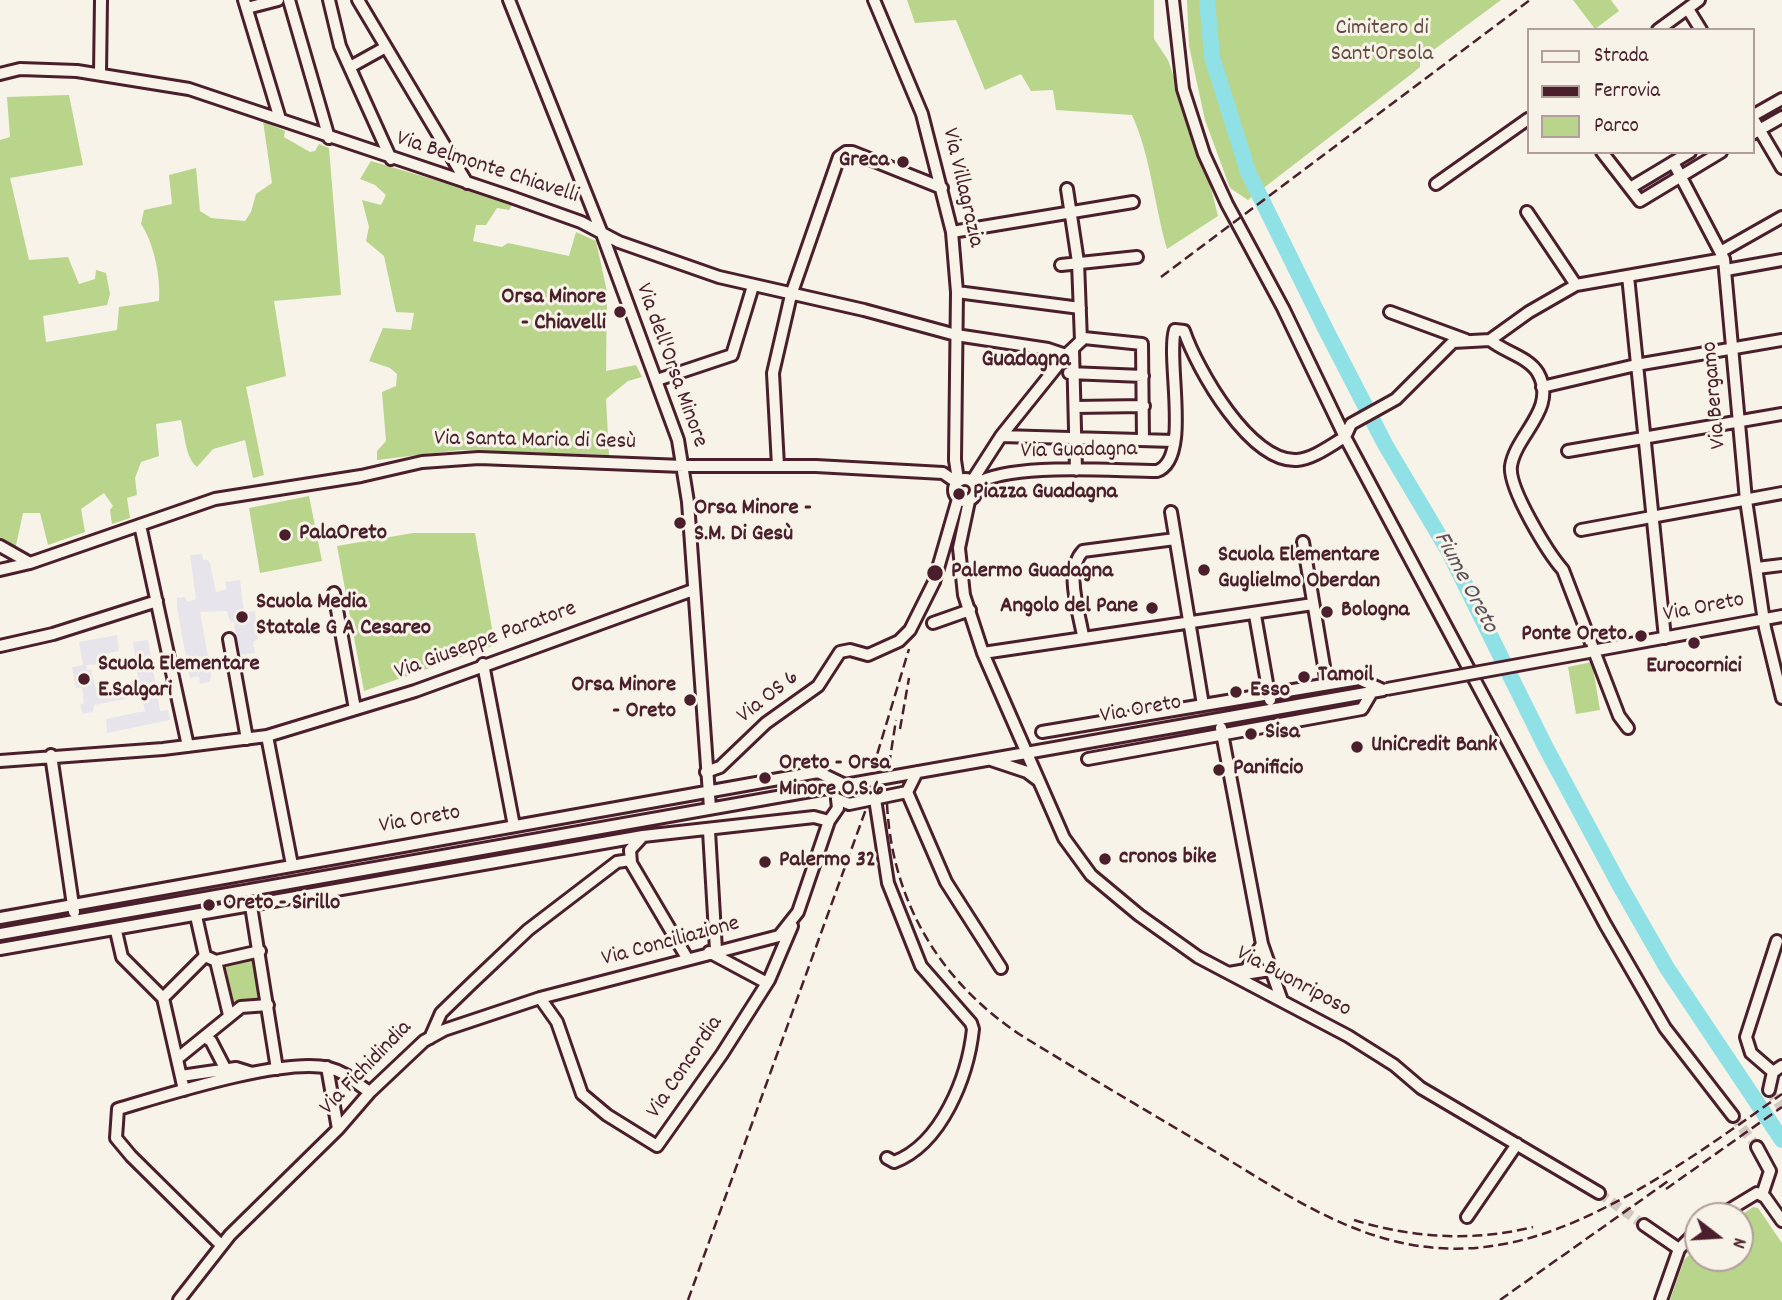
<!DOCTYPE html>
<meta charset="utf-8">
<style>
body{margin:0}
#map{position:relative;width:1782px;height:1300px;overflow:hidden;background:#f7f3e8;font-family:Dekko,sans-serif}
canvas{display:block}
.legend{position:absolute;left:1527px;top:28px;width:228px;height:126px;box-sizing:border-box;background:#f7f3e8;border:2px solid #b29e9c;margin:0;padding:9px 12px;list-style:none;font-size:21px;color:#4a1f2b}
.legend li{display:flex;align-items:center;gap:14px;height:35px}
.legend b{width:35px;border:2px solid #b29e9c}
.north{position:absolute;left:1684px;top:1202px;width:70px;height:70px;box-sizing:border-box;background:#f7f3e8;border:2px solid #b29e9c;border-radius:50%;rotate:107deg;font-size:19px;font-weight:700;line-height:28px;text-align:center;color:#4a1f2b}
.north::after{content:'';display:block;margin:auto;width:24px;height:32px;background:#4a1f2b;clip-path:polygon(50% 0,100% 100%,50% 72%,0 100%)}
</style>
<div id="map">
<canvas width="1782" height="1300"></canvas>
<ul class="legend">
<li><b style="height:9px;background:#f7f3e8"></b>Strada</li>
<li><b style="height:9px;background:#4a1f2b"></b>Ferrovia</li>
<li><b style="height:19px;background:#b9d48b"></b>Parco</li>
</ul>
<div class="north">N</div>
</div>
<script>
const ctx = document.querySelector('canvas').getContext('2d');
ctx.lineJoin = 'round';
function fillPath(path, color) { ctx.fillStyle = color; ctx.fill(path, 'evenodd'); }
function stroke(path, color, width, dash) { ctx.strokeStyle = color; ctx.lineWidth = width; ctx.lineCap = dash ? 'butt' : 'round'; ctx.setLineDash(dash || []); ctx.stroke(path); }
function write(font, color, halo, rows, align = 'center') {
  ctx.font = font + ' Dekko,sans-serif'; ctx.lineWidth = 6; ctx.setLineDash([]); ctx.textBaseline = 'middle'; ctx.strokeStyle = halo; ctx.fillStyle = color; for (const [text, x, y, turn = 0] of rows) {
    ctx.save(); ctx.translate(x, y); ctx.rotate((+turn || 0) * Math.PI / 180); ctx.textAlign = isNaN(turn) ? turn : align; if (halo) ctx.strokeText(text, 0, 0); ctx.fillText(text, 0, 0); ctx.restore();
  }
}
fillPath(new Path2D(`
 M 202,554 L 203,560 L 208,560 L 210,563 L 216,592 L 227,589 L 225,582 L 240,580 L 244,613 L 255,611 L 258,639 L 253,642 L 255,653 L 239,655 L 234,622 L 230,621 L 227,611 L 200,612 L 211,674 L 210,682 L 200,684 L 199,676 L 190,678 L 177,608 L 177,598 L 185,597 L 187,602 L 196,599 L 190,555 Z
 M 117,635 L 119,651 L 100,655 L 100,664 L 86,665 L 87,670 L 91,670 L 98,697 L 140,691 L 133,642 L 148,640 L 160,711 L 168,710 L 170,720 L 107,733 L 106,719 L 145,711 L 141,696 L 94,705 L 93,712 L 83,714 L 80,705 L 84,703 L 82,688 L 76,688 L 72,667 L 83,665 L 79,642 Z`), '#e8e4eb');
fillPath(new Path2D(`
 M 907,0 L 1154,0 L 1154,39 L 1168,60 L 1207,173 L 1218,216 L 1167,249 C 1154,204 1151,157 1132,115 L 1056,110 L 1053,90 L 1031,91 L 1021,74 L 985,90 L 956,20 L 915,23 Z
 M 1187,0 L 1501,0 L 1420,60 L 1420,67 L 1414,72 L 1248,200 L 1230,188 L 1205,120 L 1189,46 Z
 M 1573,0 L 1611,0 L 1619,11 L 1595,29 Z
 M 69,95 L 83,165 L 10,178 L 29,260 L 68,257 L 79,284 L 95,279 L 96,270 L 106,273 L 110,294 L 107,305 L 43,316 L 46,342 L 117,330 L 119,307 L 159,301 C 161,278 154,243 141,224 L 144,210 L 172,204 L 169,175 L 196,168 L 200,211 L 211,218 L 245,221 L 251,212 L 256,194 L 272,183 L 263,121 L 285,131 L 284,137 L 310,152 L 315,151 L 319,144 L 329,148 L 341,295 L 274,301 L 286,376 L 246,387 L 264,475 L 253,478 L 245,440 L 213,449 L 197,467 C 185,457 185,435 181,420 L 156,424 L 159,456 L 141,462 L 135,478 L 137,495 L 127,498 L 130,518 L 112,524 L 110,510 L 113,506 L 104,493 L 81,509 L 85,532 L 48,545 L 40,513 L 23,513 L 15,550 L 0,541 L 0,140 L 10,137 L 7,97 Z
 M 371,161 L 513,203 L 509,210 L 497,208 L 486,225 L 476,225 L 473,241 L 502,247 L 508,243 L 569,256 L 576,232 L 596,241 L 607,292 L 606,371 L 636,365 L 642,377 L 628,381 L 606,399 L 609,455 L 460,450 L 377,460 L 377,451 L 386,441 L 382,392 L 396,386 L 397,374 L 390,368 L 369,361 L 383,328 L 411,330 L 414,313 L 396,312 L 384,256 L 366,241 L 369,227 L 362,200 L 381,205 L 386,195 L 375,185 L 360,179 Z
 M 309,496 L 322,561 L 260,573 L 249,508 Z
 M 413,533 L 475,533 L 495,645 L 364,691 L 337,546 Z
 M 1592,662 L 1600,710 L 1576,714 L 1568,667 Z
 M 253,960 L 261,998 L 234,1003 L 225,965 Z
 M 1753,1207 L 1758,1208 L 1782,1243 L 1782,1300 L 1670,1300 L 1684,1260 L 1698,1246 L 1698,1258 L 1740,1258 L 1740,1216 Z`), '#b9d48b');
stroke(new Path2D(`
 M 1207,0 L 1212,57 L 1248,172 L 1326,330 L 1386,446 L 1449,552 L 1545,746 L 1619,884 L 1667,968 L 1782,1140`), '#8fe1e6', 16);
stroke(new Path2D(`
 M 1769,1090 L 1782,1108
 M 1733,1116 L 1757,1147
 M 1599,1193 L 1644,1225`), '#d4c9c2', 10, [10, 5]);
const minor = new Path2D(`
 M 244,0 L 280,119
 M 289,0 L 329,138
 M 329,0 L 340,46 L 391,159
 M 358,0 L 467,183
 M 509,0 L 601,231 L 678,440 L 688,502 L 710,808
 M 874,0 L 922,114 L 952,232 L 957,292 L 955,460 L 958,480
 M 1173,0 L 1183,89 L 1204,154 L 1227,204 L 1283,308 L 1345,437 L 1605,924 L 1665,1028 L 1733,1116
 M 247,8 L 278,0
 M 1688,9 L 1701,30
 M 1658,30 L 1699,0
 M 350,67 L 386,47
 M 0,74 L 20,69 L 77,71 L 189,89 L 511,197 L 581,222 L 619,242 L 719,277 L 864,310 L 956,335 L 1048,349 L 1066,355
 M 100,74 L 101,0
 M 1752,116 L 1782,99
 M 1752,117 L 1782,168
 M 1752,134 L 1782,117
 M 1602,152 L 1640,201 L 1721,152
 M 1673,162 L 1724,259 L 1746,500 L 1765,628 L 1782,698
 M 1436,184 L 1528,119
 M 1630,188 L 1690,152
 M 1067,189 L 1078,262 L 1081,341
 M 1527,212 L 1576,285
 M 952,232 L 1133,202
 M 1722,251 L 1782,217
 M 1061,265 L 1137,257
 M 1726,270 L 1782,260
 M 1628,276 L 1665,638
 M 957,292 L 1080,308
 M 1390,312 L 1466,340
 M 1490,340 C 1504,352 1529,357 1538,373 C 1558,409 1516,434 1511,466 C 1508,488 1548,553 1563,570 L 1619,716 L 1628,728
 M 1073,349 L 1076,470
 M 1069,373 L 1143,376
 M 657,380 L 732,355 L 753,286
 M 1542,387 L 1636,365 L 1782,340
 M 1075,407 L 1144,406
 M 1001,436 L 1174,441
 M 1568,451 L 1782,414
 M 778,466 L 773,373 L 791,295 L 839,157 L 846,152 L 852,152 L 942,188
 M954 490a11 11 0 1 1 22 0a11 11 0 1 1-22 0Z
 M 972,481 L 1001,436 L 1066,355 L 1084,338 L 1142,344 L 1143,440
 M 975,484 C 1013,462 1110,471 1157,471 C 1192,459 1166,360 1175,330 L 1184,331 C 1197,369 1250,463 1297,460 C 1313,459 1331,445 1345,437 L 1351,424 L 1396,399 L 1453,342 L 1490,340 L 1529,312 L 1576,285 L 1724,259
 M 969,501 L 959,548 L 964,595 L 983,653 L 1064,838 L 1091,875 L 1139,915 L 1198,957 L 1348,1036 L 1394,1065 L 1421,1088 L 1599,1193
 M 1171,512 L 1203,705
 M 140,525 L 188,746
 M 1581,530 L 1782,493
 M 1303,542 L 1327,684
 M 0,546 L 30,563
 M 1757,568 L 1782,565
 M 0,570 L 30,563 L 215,499 L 361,476 L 422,462 L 479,458 L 683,466 L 816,466 L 943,473 L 956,482
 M 334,593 L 355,709
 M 1255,615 L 1270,700
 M 933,623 L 970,610
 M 1083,636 C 1079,611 1064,571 1083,551 L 1175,539
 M 229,639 L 247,739
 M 0,646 L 53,634 L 157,601
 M 1592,651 L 1782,616
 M 983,653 L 1313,604
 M 483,664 L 514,826
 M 1221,728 L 1262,944 L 1282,1001
 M 1042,732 L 1359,679 L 1383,690
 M 267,736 L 292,865
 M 51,755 L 74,912
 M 1088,759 L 1362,709 L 1372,692
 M 991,760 L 1027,772 L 1039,781
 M 0,761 L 163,749 L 267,736 L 415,691 L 693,590
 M 706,772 L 720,767 L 766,723 L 818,686 L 840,652 L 850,650 L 868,655 L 899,641 L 910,630 L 934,582 L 958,499
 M 907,792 L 946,882 L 1001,968
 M 837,799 L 849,804 L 907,792 L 917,772
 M 875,799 L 888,883 L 921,966 L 971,1023 L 973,1029 C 968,1076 942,1144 894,1162 L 887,1158
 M 709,831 L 716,950
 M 641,838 L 630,850 L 631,863 L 687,958
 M 251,906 L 277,1069
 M 0,918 L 818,772 L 845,785
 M 116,931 L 122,957 L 163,998 L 184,1090
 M 0,934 L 1383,690
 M 0,949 L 643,836 L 814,817 L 829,821
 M 709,952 L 767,983
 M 205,956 L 216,961 L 229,1015
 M 216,961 L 260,951
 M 1229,973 L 1246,970 L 1262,944
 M 1238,975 L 1270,970
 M 163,998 L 205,956 L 196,916
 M 540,998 L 557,1022 L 582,1094 L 607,1115 L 657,1146 L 722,1054 L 769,980 L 792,926
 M 206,1038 L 211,1041 L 226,1070
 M 430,1038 L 441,1013 L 472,983 L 528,930 L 617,862 L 630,860
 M 178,1058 L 241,1007 L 268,1005
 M 327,1067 L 338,1129
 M 1773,1072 L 1751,1053 L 1746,1037 L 1777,941
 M 181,1076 L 236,1068 L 252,1073
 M 1769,1090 L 1773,1072 L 1782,1066
 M 1757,1147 L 1770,1171 L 1762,1195
 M 1719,1216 L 1757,1193 L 1765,1197 L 1782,1221
 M 1467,1217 L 1517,1144
 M 1644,1225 L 1679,1249
 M 221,1245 L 131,1156 L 116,1138 L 118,1109 C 166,1095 283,1057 329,1068 C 346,1072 355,1083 370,1092
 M 179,1300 L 230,1235 L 338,1129 L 370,1092 L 424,1041 L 444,1030 L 540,998 L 779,936 L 798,912 L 829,821 L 838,808 L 837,799
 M 1661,1300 L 1679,1249 L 1698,1230`);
stroke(minor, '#4a1f2b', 16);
stroke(minor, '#f7f3e8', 10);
stroke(new Path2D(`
 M 1161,277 L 1530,0
 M 900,729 L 909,678
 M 889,765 L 896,720
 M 873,768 L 909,649
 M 887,804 C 892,901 939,980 1019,1034 C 1079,1071 1140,1107 1201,1143 C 1298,1201 1384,1267 1504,1244 C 1598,1227 1705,1149 1782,1094
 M 1666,1189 L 1782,1107
 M 1354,1220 C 1412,1238 1473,1242 1533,1227
 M 688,1300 L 866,809
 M 1500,1300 L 1671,1179`), '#4a1f2b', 2.5, [10, 5]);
const minorBridge = new Path2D(`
 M 1387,689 L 1589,652`);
stroke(minorBridge, '#4a1f2b', 16, []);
stroke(minorBridge, '#f7f3e8', 10);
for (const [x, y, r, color] of [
 [903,162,7,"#4a1f2b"],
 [620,312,7,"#4a1f2b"],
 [959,494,7,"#4a1f2b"],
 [680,523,7,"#4a1f2b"],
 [285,535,7,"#4a1f2b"],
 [1204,570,7,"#4a1f2b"],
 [935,573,9,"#4a1f2b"],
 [1152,608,7,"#4a1f2b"],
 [1327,612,7,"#4a1f2b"],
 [242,617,7,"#4a1f2b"],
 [1641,636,7,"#4a1f2b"],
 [1694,643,7,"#4a1f2b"],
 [1304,677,7,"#4a1f2b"],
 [84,679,7,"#4a1f2b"],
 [1236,692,7,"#4a1f2b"],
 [690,700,7,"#4a1f2b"],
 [1251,734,7,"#4a1f2b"],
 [1357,747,7,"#4a1f2b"],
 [1219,770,7,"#4a1f2b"],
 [765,778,7,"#4a1f2b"],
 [1105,859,7,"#4a1f2b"],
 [765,862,7,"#4a1f2b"],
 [209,905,7,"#4a1f2b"]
]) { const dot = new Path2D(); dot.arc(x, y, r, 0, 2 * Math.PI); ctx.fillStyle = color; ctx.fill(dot); stroke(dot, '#f7f3e8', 2.5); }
write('23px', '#664c43', '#f7f3e8', [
 ["Cimitero di",1382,30],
 ["Sant'Orsola",1382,56]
]);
write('bold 23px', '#4a1f2b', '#f7f3e8', [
 ["Greca",889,162,"right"],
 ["Orsa Minore",606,299,"right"],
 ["- Chiavelli",606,325,"right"],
 ["Piazza Guadagna",973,494],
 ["Orsa Minore -",694,510],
 ["S.M. Di Gesù",694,536],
 ["PalaOreto",299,535],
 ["Scuola Elementare",1218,557],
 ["Guglielmo Oberdan",1218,583],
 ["Palermo Guadagna",951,573],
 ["Scuola Media",256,604],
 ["Statale G A Cesareo",256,630],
 ["Angolo del Pane",1138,608,"right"],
 ["Bologna",1341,612],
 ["Ponte Oreto",1627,636,"right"],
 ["Scuola Elementare",98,666],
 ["E.Salgari",98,692],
 ["Eurocornici",1694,668,"center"],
 ["Tamoil",1318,677],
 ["Orsa Minore",676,687,"right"],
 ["- Oreto",676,713,"right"],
 ["Esso",1250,692],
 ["Sisa",1265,734],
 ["UniCredit Bank",1371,747],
 ["Oreto - Orsa",779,765],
 ["Minore O.S.6",779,791],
 ["Panificio",1233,770],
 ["cronos bike",1119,859],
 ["Palermo 32",779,862],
 ["Oreto - Sirillo",223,905]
], 'left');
write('23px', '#4a1f2b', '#f7f3e8', [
 ["Via Belmonte Chiavelli",487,169,18],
 ["Via Villagrazia",961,188,77],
 ["Via dell'Orsa Minore",670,366,70],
 ["Via Bergamo",1716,395,-95],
 ["Via Santa Maria di Gesù",535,442,1],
 ["Via Guadagna",1079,452,-1],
 ["Via Oreto",1704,609,-11],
 ["Via Giuseppe Paratore",486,642,-20],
 ["Via OS 6",769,698,-38],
 ["Via Oreto",1141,711,-10],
 ["Via Oreto",420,821,-10],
 ["Via Conciliazione",671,943,-15],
 ["Via Buonriposo",1293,983,28],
 ["Via Concordia",686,1068,-56],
 ["Via Fichidindia",367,1069,-46]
]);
write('bold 24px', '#4a1f2b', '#f7f3e8', [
 ["Guadagna",1026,362]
]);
write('italic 24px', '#5b505a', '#f7f3e8', [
 ["Fiume Oreto",1464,583,62]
]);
</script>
